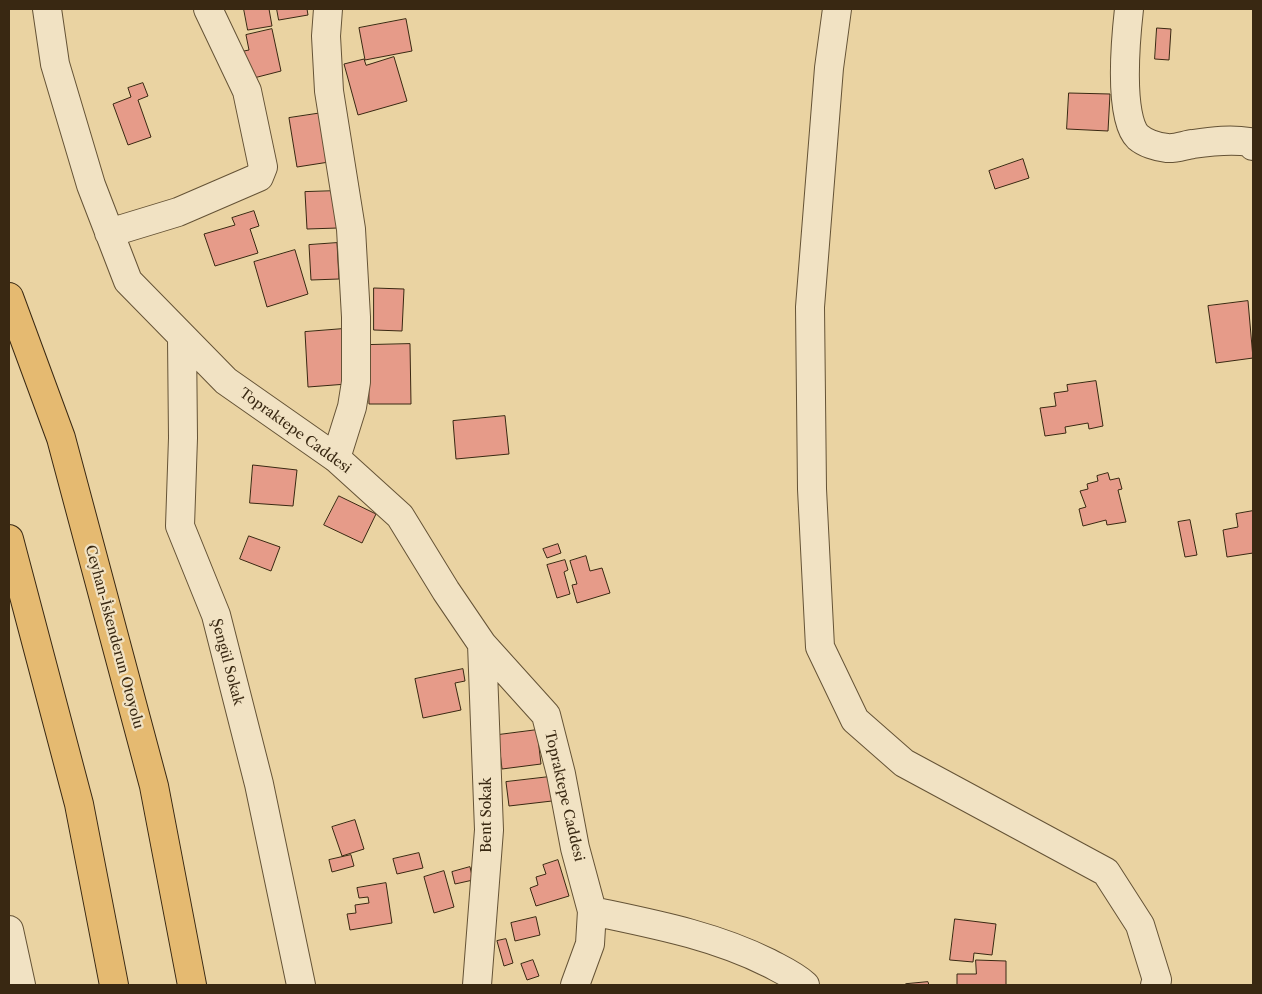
<!DOCTYPE html>
<meta charset="utf-8">
<style>
body{margin:0}
#map{position:relative;width:1262px;height:994px;overflow:hidden;background:#ead3a2;font-family:"Libre Caslon Text",serif}
canvas{display:block}
.frame{position:absolute;inset:0;border:10px solid #392812;pointer-events:none}
</style>
<div id="map">
<canvas width="1262" height="994"></canvas>
<div class="frame"></div>
</div>
<script>
const ctx = document.querySelector('canvas').getContext('2d');
ctx.lineJoin = 'round';
function fillPath(path, color) { ctx.fillStyle = color; ctx.fill(path, 'evenodd'); }
function stroke(path, color, width, dash) { ctx.strokeStyle = color; ctx.lineWidth = width; ctx.lineCap = dash ? 'butt' : 'round'; ctx.setLineDash(dash || []); ctx.stroke(path); }
function write(font, color, halo, rows, align = 'center') {
  ctx.font = font + ' "Libre Caslon Text",serif'; ctx.lineWidth = 4.5; ctx.setLineDash([]); ctx.textBaseline = 'middle'; ctx.strokeStyle = halo; ctx.fillStyle = color; for (const [text, x, y, turn = 0] of rows) {
    ctx.save(); ctx.translate(x, y); ctx.rotate((+turn || 0) * Math.PI / 180); ctx.textAlign = isNaN(turn) ? turn : align; if (halo) ctx.strokeText(text, 0, 0); ctx.fillText(text, 0, 0); ctx.restore();
  }
}
const building = new Path2D(`
 M 244,9 L 269,9 L 272,26 L 248,30 Z
 M 277,9 L 307,9 L 308,15 L 279,20 Z
 M 406,19 L 412,51 L 365,60 L 359,28 Z
 M 1157,28 L 1171,29 L 1169,60 L 1155,59 Z
 M 272,29 L 281,71 L 246,80 L 239,52 L 249,50 L 246,35 Z
 M 394,57 L 407,101 L 358,115 L 344,64 L 364,59 L 366,65 Z
 M 143,83 L 148,96 L 138,100 L 151,137 L 128,145 L 113,104 L 131,97 L 128,88 Z
 M 1069,93 L 1110,94 L 1108,131 L 1067,129 Z
 M 322,113 L 329,162 L 297,167 L 289,118 Z
 M 1023,159 L 1029,178 L 995,189 L 989,171 Z
 M 337,191 L 338,228 L 307,229 L 305,192 Z
 M 254,211 L 259,226 L 250,229 L 258,253 L 215,266 L 204,234 L 235,225 L 232,218 Z
 M 337,243 L 339,279 L 311,280 L 309,245 Z
 M 295,250 L 308,294 L 267,307 L 254,262 Z
 M 374,288 L 404,289 L 402,331 L 374,330 Z
 M 1248,301 L 1253,358 L 1216,363 L 1208,306 Z
 M 343,329 L 347,384 L 308,387 L 305,332 Z
 M 410,344 L 411,404 L 369,404 L 368,345 Z
 M 1096,381 L 1103,426 L 1089,429 L 1088,423 L 1065,427 L 1066,433 L 1045,436 L 1040,408 L 1056,406 L 1054,393 L 1068,391 L 1067,385 Z
 M 505,416 L 509,454 L 456,459 L 453,421 Z
 M 253,465 L 297,470 L 293,506 L 250,503 Z
 M 1108,473 L 1110,480 L 1119,478 L 1122,489 L 1118,490 L 1126,522 L 1107,525 L 1106,520 L 1083,526 L 1079,509 L 1086,507 L 1080,491 L 1088,489 L 1087,484 L 1098,481 L 1097,476 Z
 M 339,496 L 376,514 L 362,543 L 324,525 Z
 M 1253,511 L 1253,553 L 1227,557 L 1223,530 L 1238,527 L 1236,514 Z
 M 1190,520 L 1197,555 L 1185,557 L 1178,522 Z
 M 249,536 L 280,547 L 271,571 L 240,559 Z
 M 558,544 L 561,553 L 547,558 L 543,549 Z
 M 586,556 L 590,571 L 602,568 L 610,593 L 577,603 L 572,585 L 577,584 L 570,561 Z
 M 565,560 L 568,570 L 564,572 L 570,594 L 557,598 L 547,565 Z
 M 463,669 L 465,681 L 455,683 L 461,710 L 423,718 L 415,679 Z
 M 537,730 L 541,764 L 502,769 L 498,735 Z
 M 549,777 L 552,801 L 509,806 L 506,782 Z
 M 355,820 L 364,849 L 342,856 L 332,827 Z
 M 419,853 L 423,868 L 397,874 L 393,859 Z
 M 351,855 L 354,866 L 332,872 L 329,860 Z
 M 558,860 L 569,896 L 536,906 L 530,888 L 538,885 L 536,877 L 546,874 L 543,865 Z
 M 470,867 L 473,880 L 455,884 L 452,872 Z
 M 444,871 L 454,907 L 434,913 L 424,877 Z
 M 386,883 L 392,923 L 350,930 L 347,914 L 356,913 L 355,905 L 369,903 L 368,897 L 359,898 L 357,888 Z
 M 536,917 L 540,935 L 515,941 L 511,923 Z
 M 955,919 L 996,924 L 992,955 L 974,953 L 973,962 L 950,960 Z
 M 506,939 L 513,963 L 504,966 L 497,941 Z
 M 533,960 L 539,976 L 527,980 L 521,964 Z
 M 976,960 L 1006,961 L 1006,985 L 957,985 L 957,974 L 976,974 Z
 M 928,982 L 929,985 L 907,985 L 906,984 Z`);
fillPath(building, '#e69b89');
stroke(building, '#392812', 1);
const minor = new Path2D(`
 M 47,9 L 55,64 L 91,185 L 128,281 L 226,381 L 336,458 L 400,516 L 446,591 L 482,644 L 546,715 L 561,774 L 575,848 L 592,911 L 590,944 L 575,985
 M 328,9 L 326,36 L 329,91 L 351,229 L 356,317 L 356,382 L 352,407 L 336,458
 M 837,9 L 829,68 L 810,307 L 812,489 L 820,647 L 855,720 L 904,763 L 1106,872 L 1140,925 L 1157,980 L 1155,985
 M 1129,9 C 1126,36 1118,118 1138,137 C 1145,143 1157,147 1167,148 C 1175,149 1185,145 1193,144 C 1213,141 1231,139 1250,142 L 1253,146
 M 109,233 L 178,212 L 259,177 L 263,167 L 247,91 L 208,9
 M 182,338 L 183,438 L 180,526 L 216,615 L 259,784 L 301,985
 M 592,911 C 653,924 713,935 769,963 C 782,970 794,975 805,985
 M 9,930 L 21,985
 M 477,985 L 489,830 L 482,644`);
const highway = new Path2D(`
 M 9,297 L 61,438 L 154,786 L 192,985
 M 9,539 L 79,804 L 114,985`);
stroke(minor, '#655336', 30);
stroke(highway, '#392812', 30);
stroke(minor, '#f1e2c3', 28);
stroke(highway, '#e5ba71', 28);
write('14px', '#392812', '#f1e2c3', [
 ["Topraktepe Caddesi",295,431,36],
 ["Ceyhan-İskenderun Otoyolu",114,637,75],
 ["Şengül Sokak",227,662,75],
 ["Topraktepe Caddesi",564,796,77],
 ["Bent Sokak",487,815,-90]
]);
</script>
